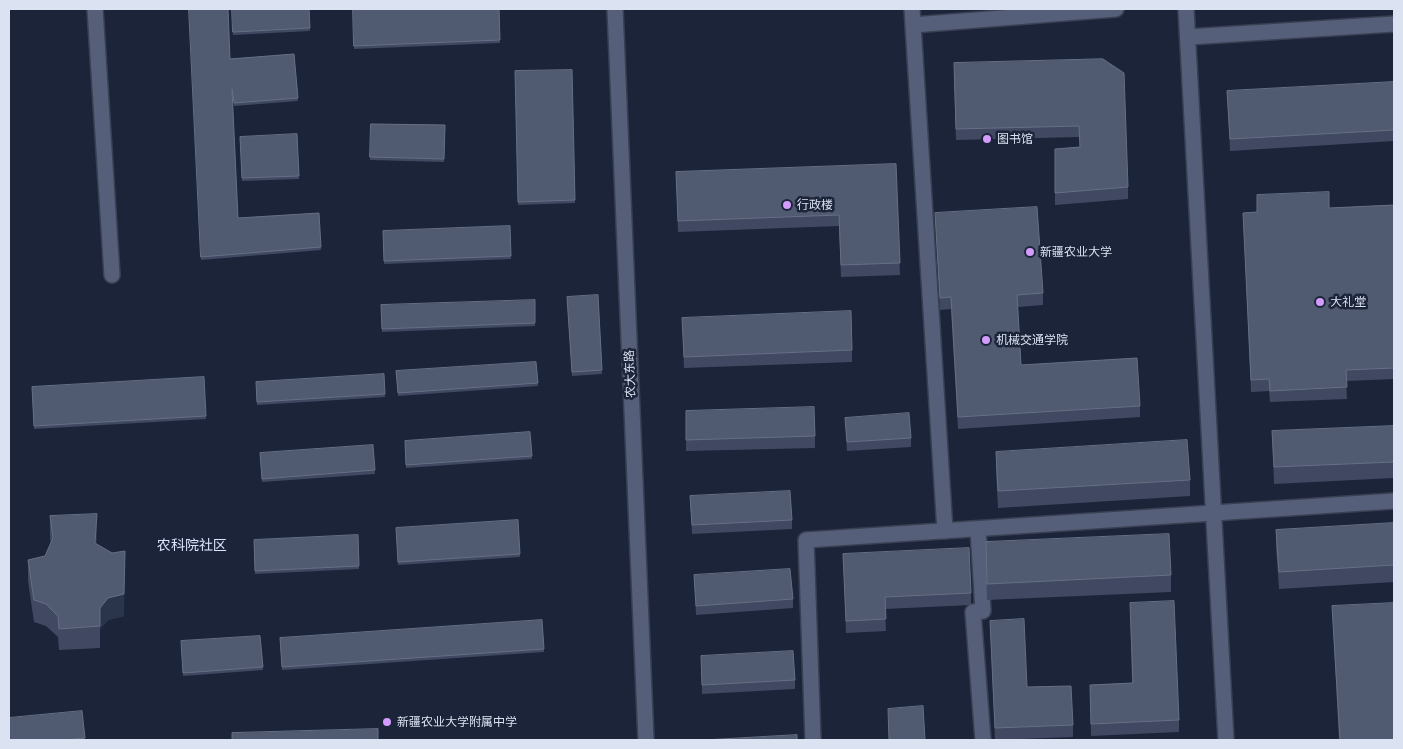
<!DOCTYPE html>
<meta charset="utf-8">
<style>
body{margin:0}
#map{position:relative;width:1403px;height:749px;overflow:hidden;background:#1c243a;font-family:Ubuntu,sans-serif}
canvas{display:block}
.frame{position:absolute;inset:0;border:10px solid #dbe2f1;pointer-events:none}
</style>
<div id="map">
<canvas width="1403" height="749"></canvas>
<div class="frame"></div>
</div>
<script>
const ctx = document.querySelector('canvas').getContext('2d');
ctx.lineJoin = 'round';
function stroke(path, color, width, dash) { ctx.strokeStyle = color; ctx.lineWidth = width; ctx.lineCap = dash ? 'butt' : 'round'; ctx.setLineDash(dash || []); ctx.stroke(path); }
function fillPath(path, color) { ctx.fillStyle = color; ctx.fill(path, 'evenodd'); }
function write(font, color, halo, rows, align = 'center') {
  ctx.font = font + ' Ubuntu,"Noto Sans SC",sans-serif'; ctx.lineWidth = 5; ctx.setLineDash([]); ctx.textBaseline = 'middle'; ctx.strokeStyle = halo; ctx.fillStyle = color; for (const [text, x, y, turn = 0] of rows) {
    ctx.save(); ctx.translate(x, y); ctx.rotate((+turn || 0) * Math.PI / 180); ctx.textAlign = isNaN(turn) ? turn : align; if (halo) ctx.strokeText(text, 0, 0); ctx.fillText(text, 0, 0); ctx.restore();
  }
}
const street = new Path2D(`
 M 95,9 L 112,275
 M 912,9 L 945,531
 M 1186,9 L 1226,740
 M 913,25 L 1116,9
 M 1188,37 L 1394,24
 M 978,529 L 983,611 L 973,612 L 983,740
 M 813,740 L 806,540 L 1394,501`);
const secondary = new Path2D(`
 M 615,9 L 646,740`);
stroke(street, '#3a4053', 18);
stroke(secondary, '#3a4053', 18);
stroke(street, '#555f79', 15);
stroke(secondary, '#555f79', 15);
fillPath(new Path2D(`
 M 189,9 L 230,59 L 294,54 L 298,101 L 234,106 L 232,93 L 238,218 L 319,213 L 321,250 L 201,260 Z
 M 232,9 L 309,9 L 310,31 L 233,35 Z
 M 353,9 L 499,9 L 500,43 L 354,49 Z
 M 1103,59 L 1128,187 L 1128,199 L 1055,205 L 1055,149 L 1080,147 L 1079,137 L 956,140 L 954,75 Z
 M 572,70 L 575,203 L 518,205 L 515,71 Z
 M 1394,82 L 1394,141 L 1230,151 L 1227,91 Z
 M 371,124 L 445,125 L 444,162 L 370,160 Z
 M 297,134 L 299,179 L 242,181 L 240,137 Z
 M 896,164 L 900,275 L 841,277 L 839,226 L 678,232 L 676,172 Z
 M 1257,195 L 1329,208 L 1394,205 L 1394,379 L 1346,381 L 1347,399 L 1270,402 L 1269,391 L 1251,392 L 1243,213 L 1257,212 Z
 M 935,213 L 1043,293 L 1043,305 L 1018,307 L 1021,365 L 1140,406 L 1140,417 L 958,429 L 951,309 L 940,310 Z
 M 510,226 L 511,259 L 384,264 L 383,231 Z
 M 598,295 L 602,374 L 572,376 L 567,297 Z
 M 381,305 L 535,323 L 535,326 L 382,332 Z
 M 682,318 L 852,350 L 852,362 L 684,368 Z
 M 536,362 L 538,386 L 398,396 L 396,371 Z
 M 384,374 L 385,397 L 257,405 L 256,382 Z
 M 204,377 L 206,419 L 34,429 L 32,387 Z
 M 686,411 L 815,436 L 815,448 L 686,451 Z
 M 845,418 L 911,438 L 911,447 L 847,451 Z
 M 1394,426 L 1394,478 L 1274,484 L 1272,431 Z
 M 530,432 L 532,459 L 406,468 L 405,441 Z
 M 373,445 L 375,474 L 262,482 L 260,453 Z
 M 996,452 L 1190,480 L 1190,496 L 998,508 L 996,469 Z
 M 690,496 L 792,520 L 792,529 L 692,534 Z
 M 50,516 L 97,536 L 96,544 L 124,616 L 108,620 L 100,629 L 100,648 L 59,650 L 58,637 L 46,626 L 34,622 L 28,581 L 28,560 L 45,556 L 51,544 L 50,538 Z
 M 518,520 L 520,557 L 398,565 L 396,528 Z
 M 1394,523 L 1394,582 L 1279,589 L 1276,547 L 1276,530 Z
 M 358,535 L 359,569 L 255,574 L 254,540 Z
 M 986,542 L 1171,575 L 1171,592 L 987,600 Z
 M 843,554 L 971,593 L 971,605 L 885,609 L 886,631 L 846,633 Z
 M 694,575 L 793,599 L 793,608 L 696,615 Z
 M 1130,603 L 1179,720 L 1179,732 L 1091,736 L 1090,685 L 1132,683 Z
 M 1332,606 L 1394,740 L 1339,740 Z
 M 542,620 L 544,652 L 282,670 L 280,638 Z
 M 990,621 L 1027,687 L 1073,725 L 1073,737 L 995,740 Z
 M 260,636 L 263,670 L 183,676 L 181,641 Z
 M 701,656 L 795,680 L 795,689 L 702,694 Z
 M 82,711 L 85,740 L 9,740 Z`), '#404961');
fillPath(new Path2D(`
 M 97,514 L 97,536 L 95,565 L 95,543 Z
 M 125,551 L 124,616 L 108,620 L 100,629 L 100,608 Z`), '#2a344b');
const building = new Path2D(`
 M 189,9 L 228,9 L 230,59 L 294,54 L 298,98 L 234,103 L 232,89 L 238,218 L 319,213 L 321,247 L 201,257 Z
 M 232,9 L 309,9 L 310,28 L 233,32 Z
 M 353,9 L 499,9 L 500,40 L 354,46 Z
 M 1103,59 L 1124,73 L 1128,187 L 1055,193 L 1055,149 L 1080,147 L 1079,126 L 956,129 L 954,63 Z
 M 572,70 L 575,200 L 518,202 L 515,71 Z
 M 1394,82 L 1394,130 L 1230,139 L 1227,91 Z
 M 371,124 L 445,125 L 444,159 L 370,157 Z
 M 297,134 L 299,176 L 242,178 L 240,137 Z
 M 896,164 L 900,263 L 841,265 L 839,215 L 678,221 L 676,172 Z
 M 1329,192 L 1329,208 L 1394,205 L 1394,368 L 1346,370 L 1347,387 L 1270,391 L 1269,379 L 1251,380 L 1243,213 L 1257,212 L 1257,195 Z
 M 1037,207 L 1043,293 L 1017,295 L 1021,365 L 1137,358 L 1140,406 L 958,417 L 951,297 L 940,298 L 935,213 Z
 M 510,226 L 511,256 L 384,261 L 383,231 Z
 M 598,295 L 602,370 L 572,372 L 567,297 Z
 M 535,300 L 535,323 L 382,329 L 381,305 Z
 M 851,311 L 852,350 L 684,357 L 682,318 Z
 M 536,362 L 538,383 L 398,393 L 396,371 Z
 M 384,374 L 385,394 L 257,402 L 256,382 Z
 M 204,377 L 206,416 L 34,426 L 32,387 Z
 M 814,407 L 815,436 L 686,440 L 686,411 Z
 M 909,413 L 911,438 L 847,442 L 845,418 Z
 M 1394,426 L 1394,462 L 1274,467 L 1272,431 Z
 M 530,432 L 532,456 L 406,465 L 405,441 Z
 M 1187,440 L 1190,480 L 998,491 L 996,452 Z
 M 373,445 L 375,470 L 262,479 L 260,453 Z
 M 790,491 L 792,520 L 692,525 L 690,496 Z
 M 97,514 L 95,543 L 112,553 L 125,551 L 124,594 L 108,598 L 100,608 L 100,626 L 59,629 L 58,616 L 46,604 L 34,600 L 28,560 L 45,556 L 53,538 L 50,516 Z
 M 518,520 L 520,554 L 398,562 L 396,528 Z
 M 1394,523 L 1394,565 L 1279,572 L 1276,530 Z
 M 1169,534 L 1171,575 L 987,584 L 986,542 Z
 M 358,535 L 359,566 L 255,571 L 254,540 Z
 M 969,548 L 971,593 L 885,597 L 886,619 L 846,621 L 843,554 Z
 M 790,569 L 793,599 L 696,606 L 694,575 Z
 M 1174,601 L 1179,720 L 1091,724 L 1090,685 L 1133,683 L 1130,603 Z
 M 1394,603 L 1394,740 L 1340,740 L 1332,606 Z
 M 1024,619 L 1027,687 L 1071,686 L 1073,725 L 995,728 L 990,621 Z
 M 542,620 L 544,649 L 282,667 L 280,638 Z
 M 260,636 L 263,667 L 183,673 L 181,641 Z
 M 793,651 L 795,680 L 702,685 L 701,656 Z
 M 923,706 L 925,740 L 889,740 L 888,709 Z
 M 82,711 L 85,738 L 64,740 L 9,740 L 9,718 Z
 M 378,729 L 378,740 L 232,740 L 232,733 Z
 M 797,735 L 797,740 L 704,740 Z`);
fillPath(building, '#505a70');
stroke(building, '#666f84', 1);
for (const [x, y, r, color] of [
 [987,139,5,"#d39cfc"],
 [787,205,5,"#d39cfc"],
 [1030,252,5,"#d39cfc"],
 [1320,302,5,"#d39cfc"],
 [986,340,5,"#d39cfc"],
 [387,722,5,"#d39cfc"]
]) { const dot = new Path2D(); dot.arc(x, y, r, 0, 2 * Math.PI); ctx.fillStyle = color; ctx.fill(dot); stroke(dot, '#1c243a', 2); }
write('12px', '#dbe2f1', '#1c243a', [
 ["图书馆",997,139],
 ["行政楼",797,205],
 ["新疆农业大学",1040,252],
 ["大礼堂",1330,302],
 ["机械交通学院",996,340],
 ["新疆农业大学附属中学",397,722]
], 'left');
write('12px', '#dbe2f1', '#1c243a', [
 ["农大东路",630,374,-92]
]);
write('14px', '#dae4fc', '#1c243a', [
 ["农科院社区",192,545]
]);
</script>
